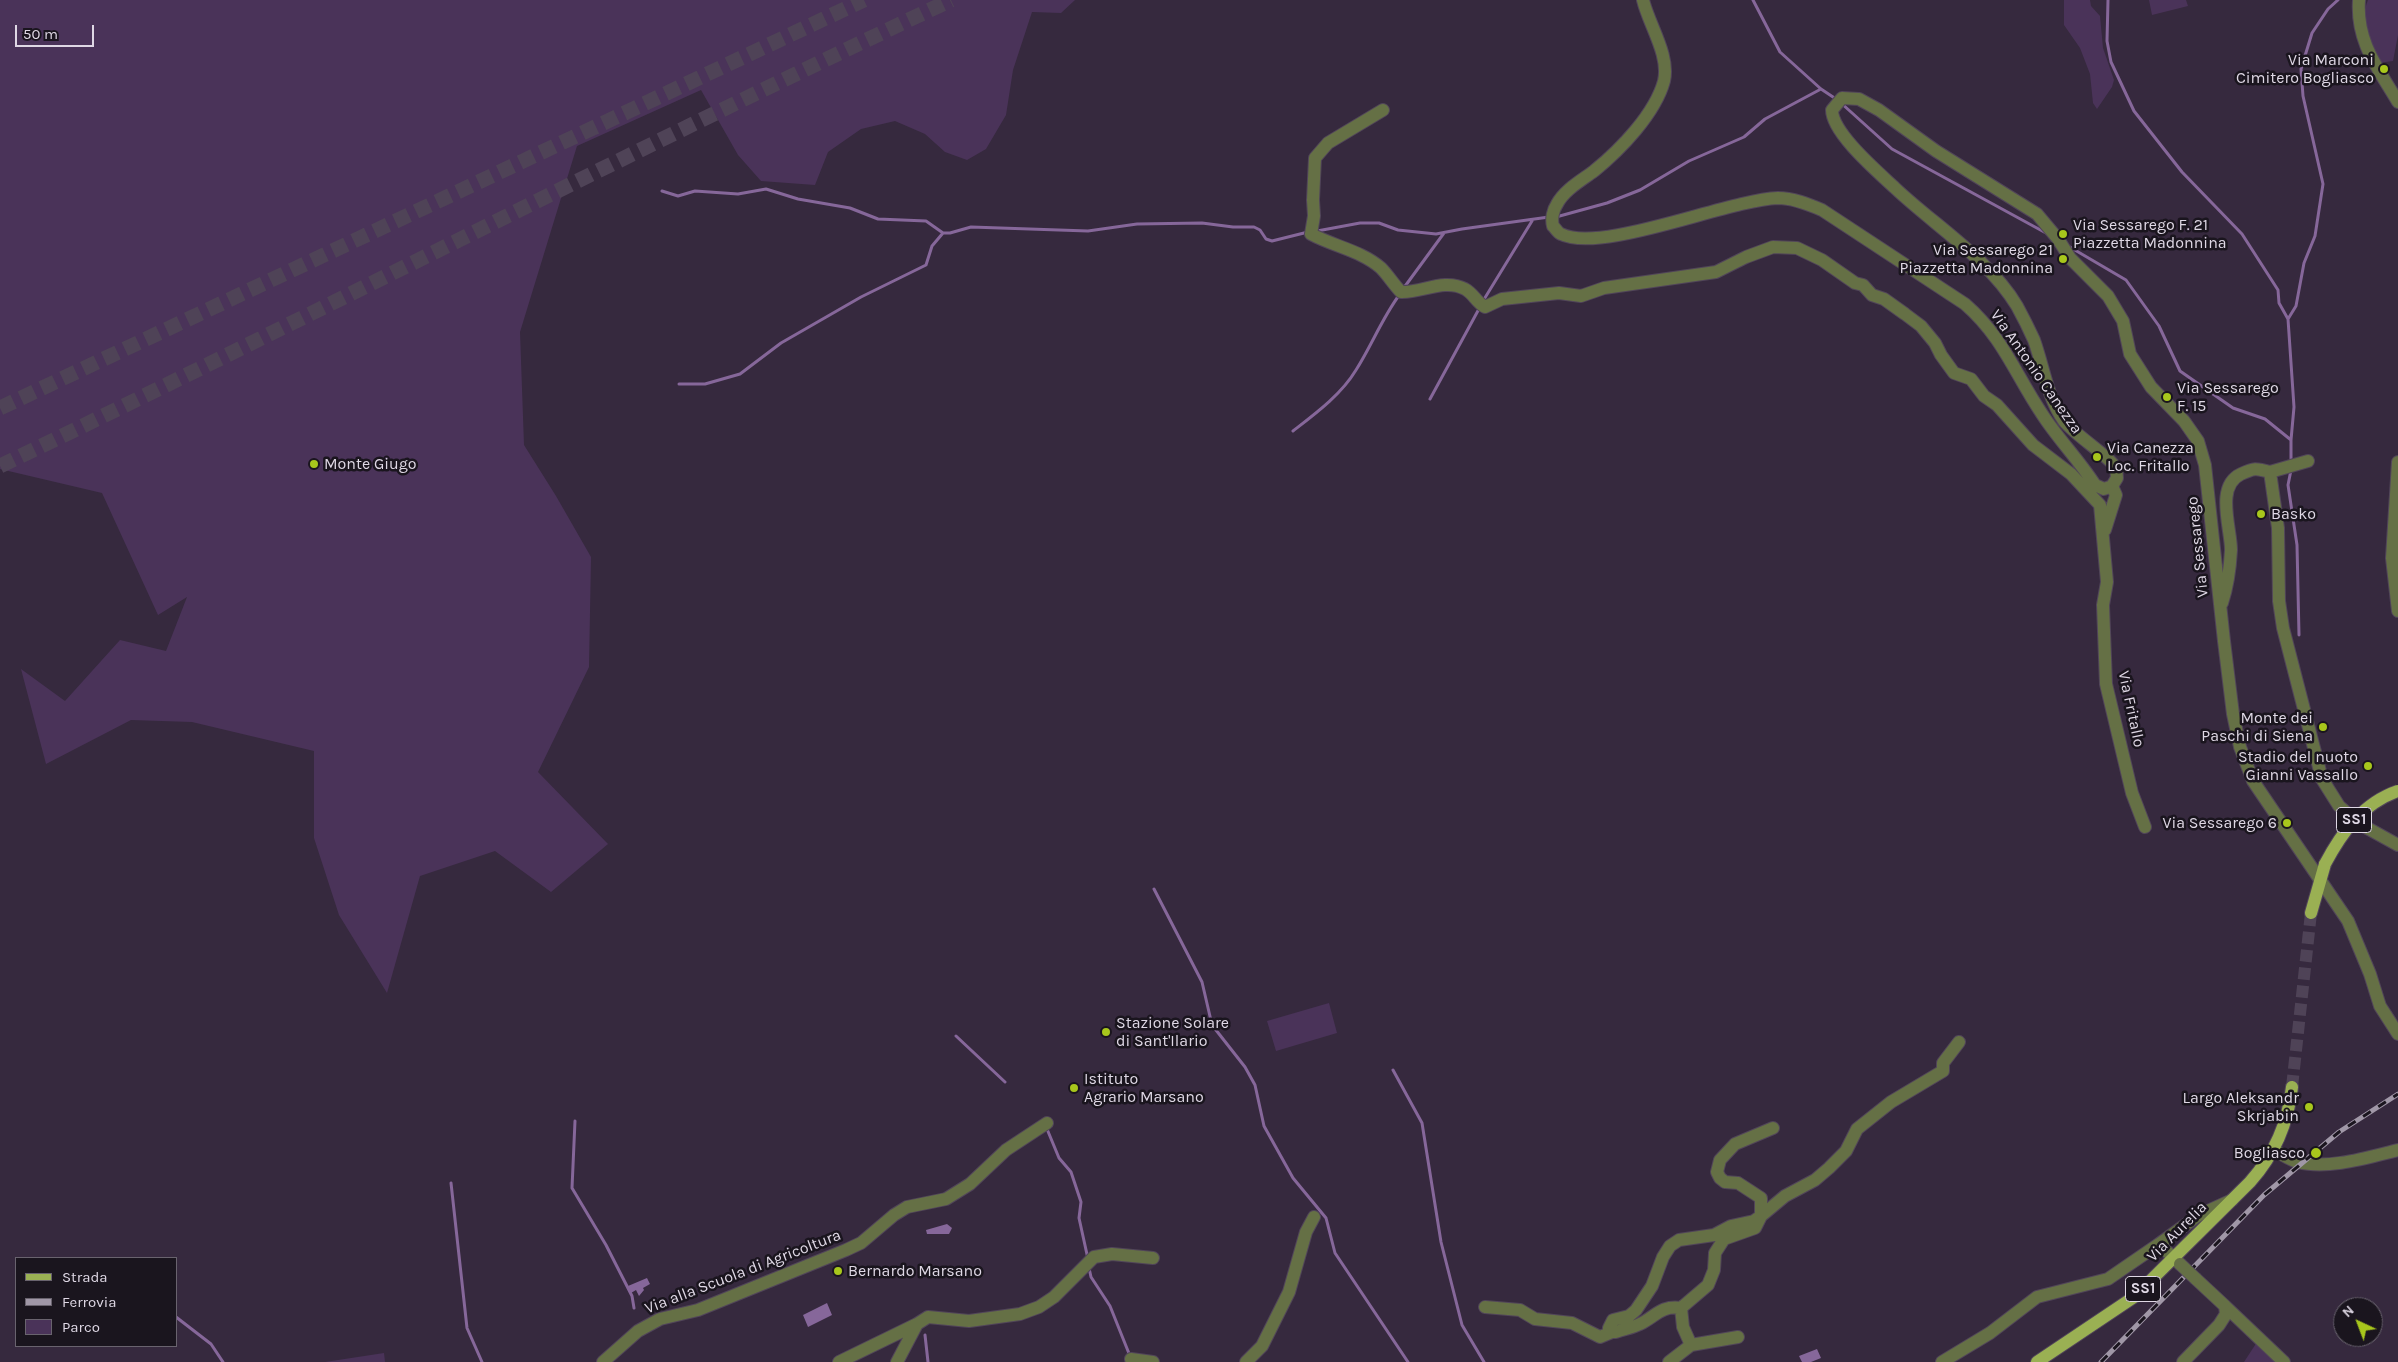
<!DOCTYPE html>
<style>
body{margin:0}
#map{position:relative;width:2398px;height:1362px;overflow:hidden;background:#36293e;font-family:Karla,sans-serif}
canvas{display:block}
.legend{position:absolute;left:15px;top:1257px;width:162px;height:90px;box-sizing:border-box;background:#1a151e;border:1px solid #69636e;margin:0;padding:6px 9px;list-style:none;font-size:15px;color:#dfd8e5}
.legend li{display:flex;align-items:center;gap:10px;height:25px}
.legend b{width:25px;border:1px solid #69636e}
.north{position:absolute;left:2333px;top:1297px;width:50px;height:50px;box-sizing:border-box;background:#1a151e;border:1px solid #69636e;border-radius:50%;rotate:317deg;font-size:14px;font-weight:700;line-height:20px;text-align:center;color:#dfd8e5}
.north::after{content:'';display:block;margin:auto;width:18px;height:22px;background:#a8c71c;clip-path:polygon(50% 0,100% 100%,50% 72%,0 100%)}
.scale{position:absolute;left:15px;top:25px;width:79px;height:22px;box-sizing:border-box;border:2px solid #dfd8e5;border-top:0;padding-left:6px;font-size:15px;line-height:18px;white-space:nowrap;color:#dfd8e5;-webkit-text-stroke:4px #1a151e;paint-order:stroke}
</style>
<div id="map">
<canvas width="2398" height="1362"></canvas>
<ul class="legend">
<li><b style="height:6px;background:#9ab053"></b>Strada</li>
<li><b style="height:6px;background:#a097a7"></b>Ferrovia</li>
<li><b style="height:14px;background:#4a3359"></b>Parco</li>
</ul>
<div class="north">N</div>
<div class="scale">50 m</div>
</div>
<script>
const ctx = document.querySelector('canvas').getContext('2d');
ctx.lineJoin = 'round';
function fillPath(path, color) { ctx.fillStyle = color; ctx.fill(path, 'evenodd'); }
function stroke(path, color, width, dash) { ctx.strokeStyle = color; ctx.lineWidth = width; ctx.lineCap = dash ? 'butt' : 'round'; ctx.setLineDash(dash || []); ctx.stroke(path); }
function write(font, color, halo, rows, align = 'center') {
  ctx.font = font + ' Karla,sans-serif'; ctx.lineWidth = 5; ctx.setLineDash([]); ctx.textBaseline = 'middle'; ctx.strokeStyle = halo; ctx.fillStyle = color; for (const [text, x, y, turn = 0] of rows) {
    ctx.save(); ctx.translate(x, y); ctx.rotate((+turn || 0) * Math.PI / 180); ctx.textAlign = isNaN(turn) ? turn : align; if (halo) ctx.strokeText(text, 0, 0); ctx.fillText(text, 0, 0); ctx.restore();
  }
}
fillPath(new Path2D(`
 M 0,0 L 1075,0 L 1061,13 L 1032,12 L 1013,70 L 1006,115 L 986,149 L 967,160 L 945,152 L 925,134 L 895,121 L 861,129 L 828,152 L 815,185 L 761,181 L 738,155 L 701,90 L 577,146 L 520,332 L 524,445 L 556,496 L 591,557 L 589,667 L 538,772 L 608,844 L 551,892 L 495,851 L 420,876 L 387,993 L 339,915 L 314,838 L 314,751 L 192,722 L 131,720 L 46,764 L 21,669 L 65,701 L 120,640 L 166,651 L 187,597 L 158,615 L 102,493 L 0,469 Z
 M 2064,0 L 2090,0 L 2091,6 L 2100,16 L 2103,48 L 2114,80 L 2112,87 L 2097,109 L 2093,103 L 2090,74 L 2080,48 L 2064,25 Z
 M 2149,0 L 2186,0 L 2188,6 L 2152,15 Z
 M 2368,0 L 2398,0 L 2398,35 L 2393,61 L 2378,63 C 2369,44 2359,21 2368,0 Z
 M 1329,1003 L 1337,1033 L 1276,1051 L 1267,1021 Z
 M 2259,1339 L 2278,1362 L 2244,1362 Z
 M 384,1353 L 385,1362 L 325,1362 Z`), '#4a3359');
fillPath(new Path2D(`
 M 947,1224 L 952,1228 L 949,1234 L 927,1234 L 926,1230 Z
 M 647,1278 L 650,1284 L 643,1288 L 644,1290 L 639,1296 L 636,1290 L 631,1293 L 628,1286 Z
 M 827,1303 L 832,1315 L 808,1327 L 803,1315 Z
 M 1817,1349 L 1821,1358 L 1811,1362 L 1802,1362 L 1799,1356 Z`), '#86679a');
stroke(new Path2D(`
 M 1753,0 L 1780,52 L 1821,89 L 1836,99
 M 2108,0 L 2107,41 L 2111,62 L 2134,111 L 2182,172 L 2242,234 L 2278,290 L 2279,303 L 2288,319 L 2294,407 L 2291,440
 M 1841,103 L 1892,149 L 2046,233
 M 662,191 L 678,196 L 695,191 L 738,194 L 766,189 L 798,199 L 850,208 L 878,219 L 926,221 L 943,233 L 950,233 L 971,227 L 1088,231 L 1137,224 L 1202,223 L 1233,227 L 1254,227 L 1260,230 L 1266,239 L 1272,241 L 1308,232
 M 1556,217 L 1607,203 L 1640,190 L 1689,161 L 1744,137 L 1765,119 L 1821,89
 M 1317,231 L 1360,223 L 1379,223 L 1398,230 L 1436,234 L 1462,229 L 1549,217
 M 2068,246 L 2126,280 L 2159,326 L 2180,371 L 2233,408 L 2265,419 L 2291,440 L 2291,464
 M 1403,289 L 1444,233
 M 1483,301 L 1532,221
 M 2288,319 L 2296,306 L 2304,263 L 2315,236 L 2323,184 L 2303,96 L 2301,69 L 2312,33 L 2328,9 L 2338,0
 M 679,384 L 705,384 L 740,374 L 781,343 L 861,297 L 926,265 L 932,246 L 943,233
 M 1430,399 L 1480,307
 M 1293,431 C 1315,414 1341,395 1356,370 C 1372,345 1382,318 1400,294
 M 2291,470 L 2288,485 L 2297,545 L 2299,635
 M 1154,889 L 1202,982 L 1212,1025 L 1245,1067 L 1255,1085 L 1264,1126 L 1293,1178 L 1326,1218 L 1335,1253 L 1408,1362
 M 956,1036 L 1005,1082
 M 1393,1070 L 1422,1123 L 1441,1242 L 1462,1325 L 1484,1362
 M 575,1121 L 572,1188 L 606,1245 L 632,1296 L 634,1308
 M 1047,1129 L 1059,1158 L 1071,1172 L 1081,1202 L 1079,1218 L 1088,1259
 M 451,1183 L 467,1328 L 482,1362
 M 1089,1268 L 1091,1277 L 1110,1306 L 1130,1356
 M 176,1317 L 211,1344 L 223,1362
 M 925,1335 L 928,1362`), '#86679a', 3);
stroke(new Path2D(`
 M 2292,1087 L 2311,913`), '#4f4357', 12, [12, 6]);
stroke(new Path2D(`
 M 0,408 L 864,0
 M 0,466 C 318,313 632,150 951,0`), '#4f4357', 15, [15, 8]);
const minor = new Path2D(`
 M 1643,0 C 1649,25 1670,55 1664,81 C 1655,114 1620,150 1594,171 C 1582,180 1564,190 1557,204 C 1553,210 1551,219 1553,226 C 1556,229 1558,233 1561,234 C 1601,254 1727,200 1778,198 C 1793,198 1808,204 1822,210 L 1965,304 C 2003,337 2015,374 2042,414 C 2058,439 2079,460 2095,485 L 2104,489 L 2112,486 L 2117,478 C 2117,475 2116,470 2115,467 C 2110,457 2075,435 2064,421 C 2047,397 2044,368 2034,340 C 2029,329 2023,317 2017,306 C 1989,259 1934,225 1895,188 C 1878,172 1832,133 1832,110 L 1842,98 L 1859,99 L 1879,110 L 1936,151 L 2037,214 L 2058,239 L 2070,258 L 2108,296 L 2123,321 L 2130,354 L 2151,387 L 2184,421 L 2198,441 L 2205,465 L 2224,641 L 2233,714 L 2240,747 L 2253,781 L 2348,921 L 2370,974 L 2380,1006 L 2398,1034
 M 2359,0 C 2356,42 2378,68 2398,102
 M 1383,110 L 1328,143 L 1315,158 L 1313,200 L 1314,216 L 1311,234 C 1333,246 1362,251 1381,268 C 1388,275 1394,285 1401,292 C 1422,293 1444,278 1465,289 C 1474,294 1476,302 1485,307 L 1502,299 L 1559,293 L 1581,296 L 1604,288 L 1716,272 L 1746,257 L 1773,247 L 1797,248 L 1822,260 L 1855,283 L 1863,285 L 1872,295 L 1884,299 L 1905,314 L 1921,326 L 1935,343 L 1941,355 L 1954,373 L 1971,379 L 1984,396 L 1997,405 L 2033,445 L 2071,474 L 2100,505 L 2107,582 L 2103,605 L 2106,684 L 2132,793 L 2145,827
 M 2398,462 L 2392,558 L 2398,611
 M 2270,472 L 2308,461
 M 2105,530 L 2116,495 L 2112,486
 M 2222,603 C 2228,585 2230,569 2231,550 C 2231,528 2215,486 2241,474 C 2254,468 2256,468 2270,472 L 2278,528 L 2279,601 L 2283,628 L 2322,779 L 2339,806 L 2360,824 L 2398,845
 M 2274,1150 C 2282,1154 2290,1160 2298,1162 C 2328,1170 2369,1157 2398,1150
 M 2180,1264 L 2159,1244 L 2199,1215 L 2232,1200
 M 2225,1306 L 2284,1362
 M 1485,1307 L 1520,1310 L 1535,1319 L 1572,1323 L 1600,1337 L 1612,1332
 M 1681,1308 C 1661,1305 1655,1317 1640,1324 C 1632,1328 1624,1329 1616,1332 L 1612,1332 L 1609,1328 L 1613,1320 L 1629,1316 L 1636,1310 L 1652,1286 L 1663,1257 L 1670,1246 L 1679,1240 L 1714,1235 L 1731,1226 L 1754,1221 L 1761,1216 L 1761,1198 L 1738,1183 L 1725,1182 L 1720,1178 L 1717,1172 L 1720,1160 L 1735,1144 L 1773,1128
 M 1681,1308 L 1708,1285 L 1714,1270 L 1715,1253 L 1724,1239 L 1755,1228 L 1761,1216 L 1785,1196 L 1815,1180 L 1829,1168 L 1846,1151 L 1857,1129 L 1891,1102 L 1943,1071 L 1943,1063 L 1959,1042
 M 1691,1345 L 1738,1337
 M 603,1362 L 638,1331 L 660,1319 L 698,1310 L 846,1250 L 861,1243 L 894,1215 L 907,1207 L 946,1199 L 970,1184 L 1006,1150 L 1047,1123
 M 839,1362 L 917,1324
 M 897,1362 L 917,1324 L 928,1317 L 969,1321 L 1020,1314 L 1039,1307 L 1054,1297 L 1094,1257 L 1112,1254 L 1153,1258
 M 1132,1362 L 1131,1359 L 1153,1362
 M 1246,1362 L 1262,1346 L 1289,1292 L 1306,1232 L 1314,1217
 M 1669,1362 L 1691,1345 L 1683,1327 L 1681,1308
 M 1942,1362 L 1990,1333 L 2037,1297 L 2108,1279 L 2159,1244
 M 2183,1362 L 2219,1325 L 2226,1314 L 2225,1306 L 2196,1279`);
const major = new Path2D(`
 M 2311,913 L 2325,864
 M 2037,1362 L 2134,1297 L 2250,1182 C 2275,1154 2288,1124 2292,1087`);
stroke(minor, '#514559', 14);
stroke(major, '#514559', 14);
stroke(minor, '#657045', 12);
stroke(major, '#9ab053', 12);
const rail = new Path2D(`
 M 2101,1362 L 2264,1195 L 2339,1132 L 2398,1094`);
stroke(rail, '#a097a7', 5);
stroke(rail, '#1a151e', 3, [9]);
const minorBridge = new Path2D(`
 M 2180,1264 L 2196,1279`);
const majorBridge = new Path2D(`
 M 2325,864 C 2342,832 2363,803 2398,791`);
stroke(minorBridge, '#514559', 14, []);
stroke(majorBridge, '#514559', 14, []);
stroke(minorBridge, '#657045', 12);
stroke(majorBridge, '#9ab053', 12);
for (const [x, y, r, color] of [
 [2384,69,5,"#a8c71c"],
 [2063,234,5,"#a8c71c"],
 [2063,259,5,"#a8c71c"],
 [2167,397,5,"#a8c71c"],
 [2097,457,5,"#a8c71c"],
 [314,464,5,"#a8c71c"],
 [2261,514,5,"#a8c71c"],
 [2323,727,5,"#a8c71c"],
 [2368,766,5,"#a8c71c"],
 [2287,823,5,"#a8c71c"],
 [1106,1032,5,"#a8c71c"],
 [1074,1088,5,"#a8c71c"],
 [2309,1107,5,"#a8c71c"],
 [2316,1153,6,"#a8c71c"],
 [838,1271,5,"#a8c71c"]
]) { const dot = new Path2D(); dot.arc(x, y, r, 0, 2 * Math.PI); ctx.fillStyle = color; ctx.fill(dot); stroke(dot, '#1a151e', 2); }
for (const [x, y, w] of [
 [2354,820,35],
 [2143,1289,35]
]) { const box = new Path2D(); box.roundRect(x - w / 2, y - 12.5, w, 25, 4); ctx.fillStyle = '#1a151e'; ctx.fill(box); stroke(box, '#dfd8e5', 1); }
write('bold 15px', '#dfd8e5', null, [
 ["SS1",2354,820],
 ["SS1",2143,1289]
]);
write('16px', '#dfd8e5', '#1a151e', [
 ["Via Marconi",2374,60,"right"],
 ["Cimitero Bogliasco",2374,78,"right"],
 ["Via Sessarego F. 21",2073,225],
 ["Piazzetta Madonnina",2073,243],
 ["Via Sessarego 21",2053,250,"right"],
 ["Piazzetta Madonnina",2053,268,"right"],
 ["Via Sessarego",2177,388],
 ["F. 15",2177,406],
 ["Via Canezza",2107,448],
 ["Loc. Fritallo",2107,466],
 ["Monte Giugo",324,464],
 ["Basko",2271,514],
 ["Monte dei",2313,718,"right"],
 ["Paschi di Siena",2313,736,"right"],
 ["Stadio del nuoto",2358,757,"right"],
 ["Gianni Vassallo",2358,775,"right"],
 ["Via Sessarego 6",2277,823,"right"],
 ["Stazione Solare",1116,1023],
 ["di Sant'Ilario",1116,1041],
 ["Istituto",1084,1079],
 ["Agrario Marsano",1084,1097],
 ["Largo Aleksandr",2299,1098,"right"],
 ["Skrjabin",2299,1116,"right"],
 ["Bogliasco",2305,1153,"right"],
 ["Bernardo Marsano",848,1271]
], 'left');
write('16px', '#dfd8e5', '#1a151e', [
 ["Via Antonio Canezza",2036,372,55],
 ["Via Sessarego",2198,547,-96],
 ["Via Fritallo",2131,709,78],
 ["Via Aurelia",2177,1232,-45],
 ["Via alla Scuola di Agricoltura",743,1272,-21]
]);
</script>
